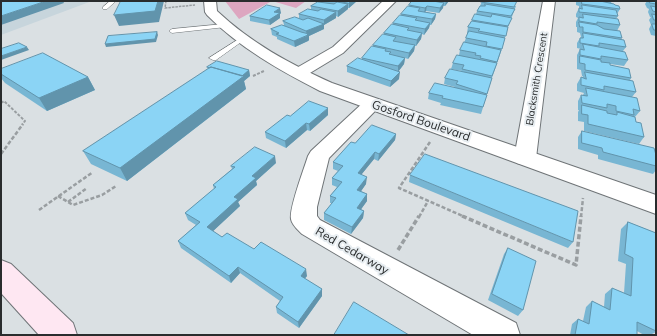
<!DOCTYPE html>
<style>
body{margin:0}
#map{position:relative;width:657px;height:336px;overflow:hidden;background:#dae0e3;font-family:Mulish,sans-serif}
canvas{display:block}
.frame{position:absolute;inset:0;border:2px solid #292c2d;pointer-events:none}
</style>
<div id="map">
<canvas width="657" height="336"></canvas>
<div class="frame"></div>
</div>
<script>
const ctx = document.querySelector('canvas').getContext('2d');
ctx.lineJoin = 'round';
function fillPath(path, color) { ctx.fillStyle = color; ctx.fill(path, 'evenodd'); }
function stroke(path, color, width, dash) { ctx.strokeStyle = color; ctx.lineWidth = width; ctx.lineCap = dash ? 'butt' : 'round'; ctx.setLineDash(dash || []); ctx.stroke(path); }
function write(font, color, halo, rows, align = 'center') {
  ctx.font = font + ' Mulish,sans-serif'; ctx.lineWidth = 4; ctx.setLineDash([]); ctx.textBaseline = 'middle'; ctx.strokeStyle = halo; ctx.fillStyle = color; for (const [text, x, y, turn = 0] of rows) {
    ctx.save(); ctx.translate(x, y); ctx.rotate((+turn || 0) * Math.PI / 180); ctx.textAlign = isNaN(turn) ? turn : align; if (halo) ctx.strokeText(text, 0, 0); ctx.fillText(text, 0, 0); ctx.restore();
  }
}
fillPath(new Path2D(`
 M 1,1 L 92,1 L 1,35 Z`), '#c7d5dc');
fillPath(new Path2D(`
 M 225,1 L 306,1 L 296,8 L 272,1 L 239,19 Z`), '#dda6c0');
const service = new Path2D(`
 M 110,1 L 116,1 L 107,9 L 103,9 L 103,7 Z
 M 224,24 L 226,25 L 226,27 L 172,33 L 169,31 L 172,29 Z
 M 242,37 L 244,38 L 244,40 L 216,60 L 213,60 L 209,58 Z`);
const minor = new Path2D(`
 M 383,1 L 396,1 L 343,53 L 305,76 L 299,78 L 293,76 L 291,73 L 293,70 L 333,47 Z
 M 543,1 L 555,1 L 536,158 L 533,163 L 525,165 L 517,163 L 514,158 Z
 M 372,99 L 378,100 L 381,104 L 378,108 L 329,158 L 317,207 L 317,216 L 320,220 L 516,323 L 520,335 L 473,335 L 302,234 C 298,230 292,225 291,219 C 289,208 304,169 308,156 L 311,151 L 366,100 Z`);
const tertiary = new Path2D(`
 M 204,1 L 216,1 L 217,11 C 251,43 290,64 332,83 L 656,195 L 656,214 L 320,91 C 279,70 240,48 207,15 L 205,12 Z`);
const secondary = new Path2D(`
 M 1,260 L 11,264 L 73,323 L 77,335 L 39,335 L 1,293 Z`);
stroke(service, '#6f7477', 1);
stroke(minor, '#6f7477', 2);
stroke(tertiary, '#6f7477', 2);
stroke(secondary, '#6f7477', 2);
stroke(new Path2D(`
 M 166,1 L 165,8 L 195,5`), '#999ea1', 1.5, [2.5, 1]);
stroke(new Path2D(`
 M 253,76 L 264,71
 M 1,103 L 4,101 L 25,121 L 22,125`), '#999ea1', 2, [3, 1.5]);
stroke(new Path2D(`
 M 430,142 L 399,188 L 465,217
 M 1,154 L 23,124
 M 58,196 L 73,205 L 102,195 L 116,186
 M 68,202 L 87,188
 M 39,210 L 93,172
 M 419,217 L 428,201
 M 581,217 L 583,198`), '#999ea1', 2.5, [4, 2]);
stroke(new Path2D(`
 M 462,216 L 576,265 L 581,216
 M 398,250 L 419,216`), '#999ea1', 3.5, [5, 2.5]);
fillPath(service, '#fff');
fillPath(minor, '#fff');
fillPath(tertiary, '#fff');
fillPath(secondary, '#fee7f2');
fillPath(new Path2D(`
 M 322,1 L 357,1 L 349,8 L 348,8 L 348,9 L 338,17 L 336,16 L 336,18 L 324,25 L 324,29 L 309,36 L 309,40 L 308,41 L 295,47 L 277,39 L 277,37 L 272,35 L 271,29 L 284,25 L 283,21 L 299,18 L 299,14 L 311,9 L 311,6 L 322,2 Z
 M 412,1 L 449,1 L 445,6 L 443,6 L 443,8 L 439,13 L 426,11 L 425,12 L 436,14 L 435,19 L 431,25 L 430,25 L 429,28 L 424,35 L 422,34 L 421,39 L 416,46 L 415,46 L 414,51 L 408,59 L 405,58 L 404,64 L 398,72 L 399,79 L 390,87 L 347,72 L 347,66 L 362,60 L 362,58 L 373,47 L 373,45 L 384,35 L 384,33 L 409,6 Z
 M 482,1 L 516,6 L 507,30 L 502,49 L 492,78 L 481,114 L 440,105 L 441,103 L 428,99 L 429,93 L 455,88 L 455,87 L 444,84 L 445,78 L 462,71 L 451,69 L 453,63 L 459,55 L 460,50 L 464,43 L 468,33 L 467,33 L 468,27 L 476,14 L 477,11 L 480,6 Z
 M 576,1 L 612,1 L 611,3 L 620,9 L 617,14 L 618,16 L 616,19 L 620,25 L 617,31 L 622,38 L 621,39 L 626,47 L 623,51 L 628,60 L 624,66 L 610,64 L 610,65 L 631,78 L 630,80 L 636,92 L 632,97 L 640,111 L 635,117 L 636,122 L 644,137 L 639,144 L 584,131 L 584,122 L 578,121 L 578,112 L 579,110 L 578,110 L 578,101 L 581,95 L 583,95 L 584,93 L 577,91 L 577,84 L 581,77 L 582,78 L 583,76 L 582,76 L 581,70 L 577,69 L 577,55 L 580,49 L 581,49 L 577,48 L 577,43 L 580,38 L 581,37 L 580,33 L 577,32 L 577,27 L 576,27 L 576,22 L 578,18 L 576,17 L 576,14 L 579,8 L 579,6 L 576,5 Z
 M 647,1 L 656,1 L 656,36 L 651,35 L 649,29 L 651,25 L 649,20 L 651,17 L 650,17 L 648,12 L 649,9 L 647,8 L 645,4 Z
 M 281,13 L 280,14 L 280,18 L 270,25 L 250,21 L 250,16 Z
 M 207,67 L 249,70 L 250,76 L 244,81 L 246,89 L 127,181 L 91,164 L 83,151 L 208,69 Z
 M 1,69 L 88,77 L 95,90 L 47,111 L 5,83 L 1,78 Z
 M 328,115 L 310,131 L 307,130 L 286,148 L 266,138 L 265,132 L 290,116 Z
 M 582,131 L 656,155 L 656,170 L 653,174 L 598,159 L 598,155 L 578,149 L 578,137 Z
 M 396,134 L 395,140 L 378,161 L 374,159 L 361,175 L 366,184 L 361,191 L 367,194 L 367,201 L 361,209 L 364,211 L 363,218 L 351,234 L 324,220 L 324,213 L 332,203 L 330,203 L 330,196 L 337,187 L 332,185 L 332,178 L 338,171 L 333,169 L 333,162 L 355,143 Z
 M 276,163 L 256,181 L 257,185 L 238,202 L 240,206 L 213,231 L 222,237 L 254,249 L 307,276 L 305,279 L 322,289 L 322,296 L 299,328 L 277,313 L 276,307 L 280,301 L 240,273 L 231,283 L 181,248 L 178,241 L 196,225 L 188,220 L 185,213 L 214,189 L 213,185 L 232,169 L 231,166 Z
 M 410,175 L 573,242 L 568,248 L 409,182 Z
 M 628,222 L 656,233 L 656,332 L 650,335 L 644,335 L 637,331 L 637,335 L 570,335 L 572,324 L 578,319 L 583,321 L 586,307 L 592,301 L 604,307 L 605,294 L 612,288 L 624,293 L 626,264 L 618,261 L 621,229 Z
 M 508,248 L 523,310 L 518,316 L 488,300 L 504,254 Z`), '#78b6d3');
fillPath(new Path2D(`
 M 46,1 L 63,1 L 64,3 L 1,25 L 1,16 Z
 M 158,1 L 164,1 L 159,22 L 119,26 L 114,15 Z
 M 351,1 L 357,1 L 349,8 L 349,3 Z
 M 446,1 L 449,1 L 445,6 Z
 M 444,3 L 443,8 L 439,13 L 440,8 Z
 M 348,4 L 348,9 L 338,17 L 338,11 Z
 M 427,6 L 426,11 L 424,13 L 425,8 Z
 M 280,8 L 281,13 L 280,14 L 280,18 L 270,25 L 269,20 L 274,12 Z
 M 336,12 L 336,18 L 324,25 L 324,20 Z
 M 436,14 L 435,19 L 431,25 L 432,19 Z
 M 430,23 L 429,28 L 424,35 L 425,29 Z
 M 324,24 L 324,29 L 309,36 L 309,40 L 308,41 L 295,47 L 294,41 L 307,36 L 306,31 Z
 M 157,32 L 158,35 L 156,42 L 106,47 L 105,44 Z
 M 422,33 L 421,39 L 416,46 L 417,40 Z
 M 415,45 L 414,51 L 408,59 L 409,53 Z
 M 27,47 L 29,50 L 1,60 L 1,56 Z
 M 405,58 L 404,64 L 398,72 L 398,66 Z
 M 249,70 L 250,76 L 244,81 L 246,89 L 127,181 L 120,168 Z
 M 400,72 L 399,79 L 390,87 L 391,81 Z
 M 88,77 L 95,90 L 47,111 L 39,98 Z
 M 328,108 L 328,115 L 310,131 L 309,124 Z
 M 306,123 L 307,130 L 286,148 L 285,141 Z
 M 396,134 L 395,140 L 378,161 L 379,154 Z
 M 375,152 L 374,159 L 357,180 L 358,173 Z
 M 275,156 L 276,163 L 256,181 L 257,185 L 238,202 L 240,206 L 210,234 L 207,227 L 252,176 Z
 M 367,177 L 366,184 L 357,197 L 357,190 Z
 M 367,194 L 367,201 L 357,215 L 357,208 Z
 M 364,211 L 363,218 L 351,234 L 352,227 Z
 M 238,267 L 240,273 L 231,283 L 229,276 Z
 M 306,269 L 307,276 L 301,282 L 301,276 Z
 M 322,289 L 322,296 L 299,328 L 298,322 Z`), '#6194ac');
const building = new Path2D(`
 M 1,1 L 46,1 L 1,16 Z
 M 121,1 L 158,1 L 155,11 L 114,15 Z
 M 337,1 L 351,1 L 349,3 Z
 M 412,1 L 433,1 L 444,3 L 440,8 L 427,6 L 425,8 L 409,5 Z
 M 482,1 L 517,1 L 514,7 L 481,2 Z
 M 582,1 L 600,1 L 614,4 L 615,5 L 619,6 L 620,9 L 582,4 Z
 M 649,1 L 656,1 L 656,4 L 650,3 Z
 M 318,2 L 334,4 L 337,2 L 348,4 L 338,11 L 311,6 Z
 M 485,4 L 515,9 L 511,16 L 477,11 L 480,6 L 485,6 Z
 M 267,5 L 280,8 L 274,12 L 280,13 L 269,20 L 250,16 Z
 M 582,5 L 616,10 L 618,16 L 579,12 L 579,8 L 582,9 Z
 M 408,6 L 420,8 L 418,11 L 436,14 L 432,19 L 401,14 Z
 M 651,6 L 656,7 L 656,12 L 653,11 Z
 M 308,9 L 318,11 L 321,9 L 336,12 L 324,20 L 299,14 Z
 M 475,14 L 491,17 L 492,14 L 512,18 L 508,26 L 472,20 Z
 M 583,14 L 618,19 L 620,25 L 597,22 L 597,24 L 579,21 L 579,17 L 583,18 Z
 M 652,14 L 656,15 L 656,20 L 654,20 Z
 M 400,15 L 417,18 L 415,20 L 430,23 L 425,29 L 393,23 Z
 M 295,17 L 303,20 L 308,18 L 324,24 L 306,31 L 283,21 Z
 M 472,21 L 508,27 L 506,36 L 478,31 L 480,29 L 468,27 Z
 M 579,22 L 597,25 L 604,29 L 620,31 L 622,38 L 583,32 L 583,27 L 580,27 Z
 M 392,24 L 409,28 L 407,30 L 422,33 L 417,40 L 384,33 Z
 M 652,24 L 656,24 L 656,30 L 654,30 Z
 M 282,25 L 301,32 L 309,34 L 307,35 L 308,35 L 294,41 L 276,34 L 279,33 L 271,29 Z
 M 469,31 L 505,38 L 502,49 L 486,46 L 487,42 L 466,38 Z
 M 157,32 L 155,39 L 105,44 L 108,36 Z
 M 583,33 L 624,40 L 626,47 L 599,43 L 599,46 L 580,43 L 580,38 L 583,38 Z
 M 383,34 L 396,37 L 393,41 L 415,45 L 409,53 L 373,45 Z
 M 464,42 L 501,50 L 497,62 L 480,58 L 481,56 L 475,55 L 476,53 L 460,50 Z
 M 19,43 L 27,47 L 1,56 L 1,49 Z
 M 583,44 L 625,52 L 628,60 L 601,56 L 601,59 L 580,55 L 580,49 L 584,50 Z
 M 372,46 L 386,49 L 385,51 L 391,52 L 389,54 L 405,58 L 398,66 L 362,58 Z
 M 43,53 L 88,77 L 39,98 L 1,74 L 1,69 Z
 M 457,55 L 497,63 L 492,76 L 462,69 L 464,65 L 453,63 Z
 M 580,56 L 601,60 L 601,62 L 610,63 L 610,65 L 629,69 L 631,78 L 585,70 L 585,64 L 580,63 Z
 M 358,58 L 400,72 L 391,81 L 347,66 Z
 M 217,61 L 249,70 L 242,76 L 211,67 L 210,68 L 207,67 Z
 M 211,67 L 244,76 L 120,168 L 83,151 Z
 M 450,69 L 492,78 L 487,94 L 456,84 L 458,81 L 445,78 Z
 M 585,72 L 633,81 L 636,92 L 604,86 L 604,90 L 581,85 L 581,77 L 586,79 Z
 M 435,83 L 487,95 L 483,107 L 442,98 L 443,96 L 429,93 Z
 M 586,88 L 637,98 L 640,111 L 633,109 L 634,115 L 616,111 L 616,106 L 607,104 L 607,108 L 582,103 L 581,95 L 587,96 Z
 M 309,101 L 328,108 L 309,124 L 306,123 L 285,141 L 265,132 L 287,115 L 290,116 Z
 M 582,105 L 607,111 L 607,113 L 617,115 L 617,112 L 635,117 L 636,122 L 641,123 L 644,137 L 588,124 L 588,115 L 582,114 Z
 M 372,125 L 396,134 L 379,154 L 375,152 L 358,173 L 367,177 L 357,190 L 367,194 L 357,208 L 364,211 L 352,227 L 324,213 L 336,198 L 330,196 L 342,182 L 332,178 L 343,166 L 333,162 L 351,142 L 355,143 Z
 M 582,131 L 654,148 L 656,155 L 656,166 L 603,152 L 602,148 L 582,143 Z
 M 255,147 L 275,156 L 252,176 L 256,178 L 234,197 L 238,199 L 207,227 L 222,237 L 227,233 L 254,249 L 261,242 L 306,269 L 301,276 L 322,289 L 298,322 L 276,307 L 283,297 L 238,267 L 229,276 L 178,241 L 200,222 L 185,213 L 216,187 L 213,185 L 235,167 L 231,166 Z
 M 425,154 L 578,211 L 573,242 L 410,175 Z
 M 628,222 L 656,233 L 656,331 L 637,322 L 637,335 L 575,335 L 578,319 L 589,324 L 592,301 L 610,310 L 612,288 L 631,296 L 633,258 L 625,254 Z
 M 508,248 L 536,261 L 523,310 L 492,294 Z
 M 354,302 L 409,335 L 334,335 Z`);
fillPath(building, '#8bd4f5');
stroke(building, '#6194ac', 1);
write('10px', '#292c2d', '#e7edf1', [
 ["Blacksmith Crescent",537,79,-81]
]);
write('12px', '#292c2d', '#e7edf1', [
 ["Gosford Boulevard",421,121,19],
 ["Red Cedarway",352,251,30]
]);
</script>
